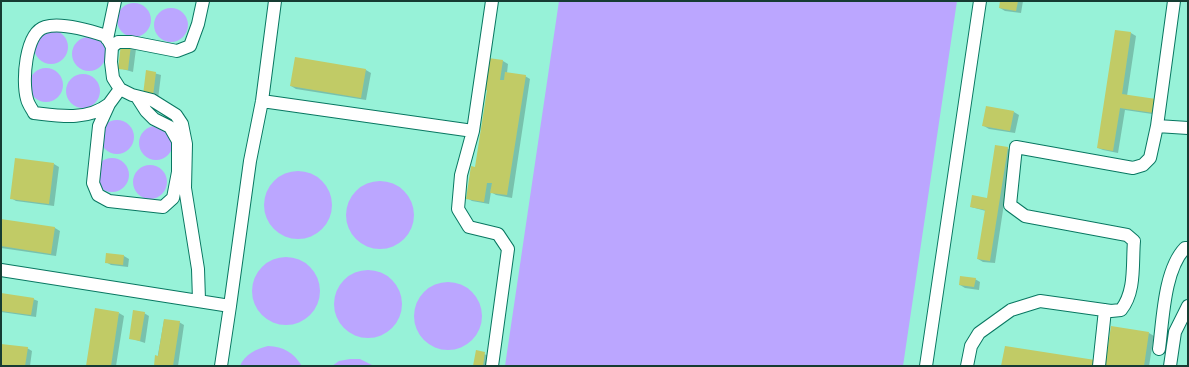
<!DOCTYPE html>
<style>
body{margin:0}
#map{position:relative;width:1189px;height:367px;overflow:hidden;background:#97f2d8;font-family:"Open Sans",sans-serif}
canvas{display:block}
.frame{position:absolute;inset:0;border:2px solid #163c32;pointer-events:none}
</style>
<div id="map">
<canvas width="1189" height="367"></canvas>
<div class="frame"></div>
</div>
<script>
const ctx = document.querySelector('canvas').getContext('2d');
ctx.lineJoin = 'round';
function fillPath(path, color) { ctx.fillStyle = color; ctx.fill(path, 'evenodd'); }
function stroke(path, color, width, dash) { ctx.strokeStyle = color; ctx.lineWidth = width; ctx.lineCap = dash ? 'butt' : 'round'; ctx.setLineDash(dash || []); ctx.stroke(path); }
fillPath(new Path2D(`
 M 559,1 L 957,1 L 903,366 L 505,366 Z
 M117 20a17 17 0 1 1 34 0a17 17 0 1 1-34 0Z
 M154 25a17 17 0 1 1 34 0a17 17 0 1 1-34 0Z
 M34 47a17 17 0 1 1 34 0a17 17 0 1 1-34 0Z
 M72 54a17 17 0 1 1 34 0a17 17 0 1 1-34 0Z
 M29 85a17 17 0 1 1 34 0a17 17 0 1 1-34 0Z
 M66 91a17 17 0 1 1 34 0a17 17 0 1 1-34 0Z
 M100 137a17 17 0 1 1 34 0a17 17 0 1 1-34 0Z
 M139 143a17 17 0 1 1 34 0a17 17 0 1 1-34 0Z
 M95 175a17 17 0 1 1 34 0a17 17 0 1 1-34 0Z
 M133 182a17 17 0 1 1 34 0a17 17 0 1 1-34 0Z
 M264 205a34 34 0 1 1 68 0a34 34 0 1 1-68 0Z
 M346 215a34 34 0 1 1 68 0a34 34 0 1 1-68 0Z
 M252 291a34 34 0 1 1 68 0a34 34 0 1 1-68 0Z
 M334 304a34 34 0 1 1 68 0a34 34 0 1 1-68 0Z
 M414 316a34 34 0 1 1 68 0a34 34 0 1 1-68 0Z
 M 268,346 C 284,347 293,352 302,366 L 240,366 C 245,354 256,349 268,346 Z
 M 350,359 L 360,359 L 374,366 L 332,366 L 339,361 Z`), '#bba6ff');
fillPath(new Path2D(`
 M 1001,1 L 1023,1 L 1021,13 L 1005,11 L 1000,8 Z
 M 1116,31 L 1131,33 L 1136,36 L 1127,96 L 1159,115 L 1125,110 L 1118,153 L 1103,150 L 1098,148 Z
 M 131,46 L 136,49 L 133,72 L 119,68 Z
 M 488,59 L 503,61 L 508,64 L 507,73 L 525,76 L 530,79 L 512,198 L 496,195 L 491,192 L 489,204 L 472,201 L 467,198 L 476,168 L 488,91 L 484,89 Z
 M 366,70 L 371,73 L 366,100 L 296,89 L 291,86 Z
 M 147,71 L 161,75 L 158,99 L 149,97 Z
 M 1014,112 L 1019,115 L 1015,133 L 989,129 L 984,126 Z
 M 1007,148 L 1012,151 L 995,263 L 983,262 L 978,259 L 986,211 L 971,207 L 988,199 Z
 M 54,164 L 59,167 L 54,206 L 16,201 L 11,198 Z
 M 1,220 L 55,228 L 60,231 L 56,256 L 1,248 Z
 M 107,254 L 124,256 L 129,259 L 128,267 L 111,265 L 106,262 Z
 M 975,279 L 980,282 L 979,290 L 965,288 L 960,285 Z
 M 1,294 L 33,299 L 38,301 L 36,317 L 1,312 Z
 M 119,313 L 124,316 L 116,366 L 87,366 Z
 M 144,313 L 149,316 L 145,343 L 130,338 Z
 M 164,320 L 179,322 L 184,325 L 178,366 L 156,366 Z
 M 1149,333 L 1154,336 L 1149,366 L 1106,366 Z
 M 1,345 L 27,348 L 32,351 L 30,366 L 1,366 Z
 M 477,352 L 490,356 L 488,366 L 474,366 Z`), '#0003');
fillPath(new Path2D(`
 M 1000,1 L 1018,1 L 1016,11 L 999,8 Z
 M 1115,30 L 1131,32 L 1122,94 L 1156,99 L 1154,113 L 1120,108 L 1113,151 L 1097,148 Z
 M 121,44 L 131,45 L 128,70 L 118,69 Z
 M 295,57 L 366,69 L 361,98 L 290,86 Z
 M 488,58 L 503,60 L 500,80 L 504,80 L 505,72 L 526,75 L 507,195 L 490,193 L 492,183 L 487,183 L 484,202 L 466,199 L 471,166 L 475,167 L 487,90 L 483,89 Z
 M 146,70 L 156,72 L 153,96 L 143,95 Z
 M 986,106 L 1014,111 L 1010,131 L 982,126 Z
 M 995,145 L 1008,147 L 990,261 L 977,259 L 985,210 L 970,207 L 972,195 L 987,198 Z
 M 15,158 L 54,163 L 49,204 L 10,199 Z
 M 1,219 L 55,227 L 51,254 L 1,246 Z
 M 106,253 L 124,255 L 123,265 L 105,263 Z
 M 960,276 L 976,278 L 974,287 L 959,285 Z
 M 1,293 L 34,298 L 31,315 L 1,311 Z
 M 95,308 L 119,312 L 111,366 L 86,366 Z
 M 133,310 L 145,312 L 140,341 L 129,339 Z
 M 164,319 L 180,321 L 173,366 L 154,366 L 155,355 L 158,356 Z
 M 1111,326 L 1149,332 L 1144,366 L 1105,366 Z
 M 1,344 L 28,347 L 25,366 L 1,366 Z
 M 1005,346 L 1095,360 L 1094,366 L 1001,366 Z
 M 476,350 L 485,352 L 483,366 L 473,366 Z`), '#c1cb66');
const minor = new Path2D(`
 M 492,1 L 473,131 L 461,175 L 458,209 L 469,227 L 498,234 L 508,249 L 492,366
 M 107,39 L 115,1
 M 112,47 L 118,42 L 131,42 L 177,51 L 190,46 L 198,24 L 203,1
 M 120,89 L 109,104 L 99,126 L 93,183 L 98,195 L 109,201 L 163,207 L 173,198 L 178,172 L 178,141 L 170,127 L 154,119 L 146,111 L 137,97
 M 262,101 L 473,131
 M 109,104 C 87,121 60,116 34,113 C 32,109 28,104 27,99 C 22,82 25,33 45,27 C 61,22 91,31 106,36 L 112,47 L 111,62 L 113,78 L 120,89 L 132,95 L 152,100 L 176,115 L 182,124 L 186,144 L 185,188 L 198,269 L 199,300
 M 1157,126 L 1188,128
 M 1,270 L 230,306 L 221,366
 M 230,306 L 250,161 L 262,101 L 275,1
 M 1159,349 C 1163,319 1164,270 1185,248 L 1188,248
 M 926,366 L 980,1
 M 967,366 L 971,346 L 979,333 L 1011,310 L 1040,301 L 1111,311 L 1121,310 C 1136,291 1132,264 1134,241 L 1127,235 L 1025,216 L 1010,205 L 1016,147 L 1133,168 L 1143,165 L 1150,158 L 1157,126 L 1174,1
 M 1099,366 L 1105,310
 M 1170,366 L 1175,332 L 1188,306`);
stroke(minor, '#087761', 14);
stroke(minor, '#fff', 12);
</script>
